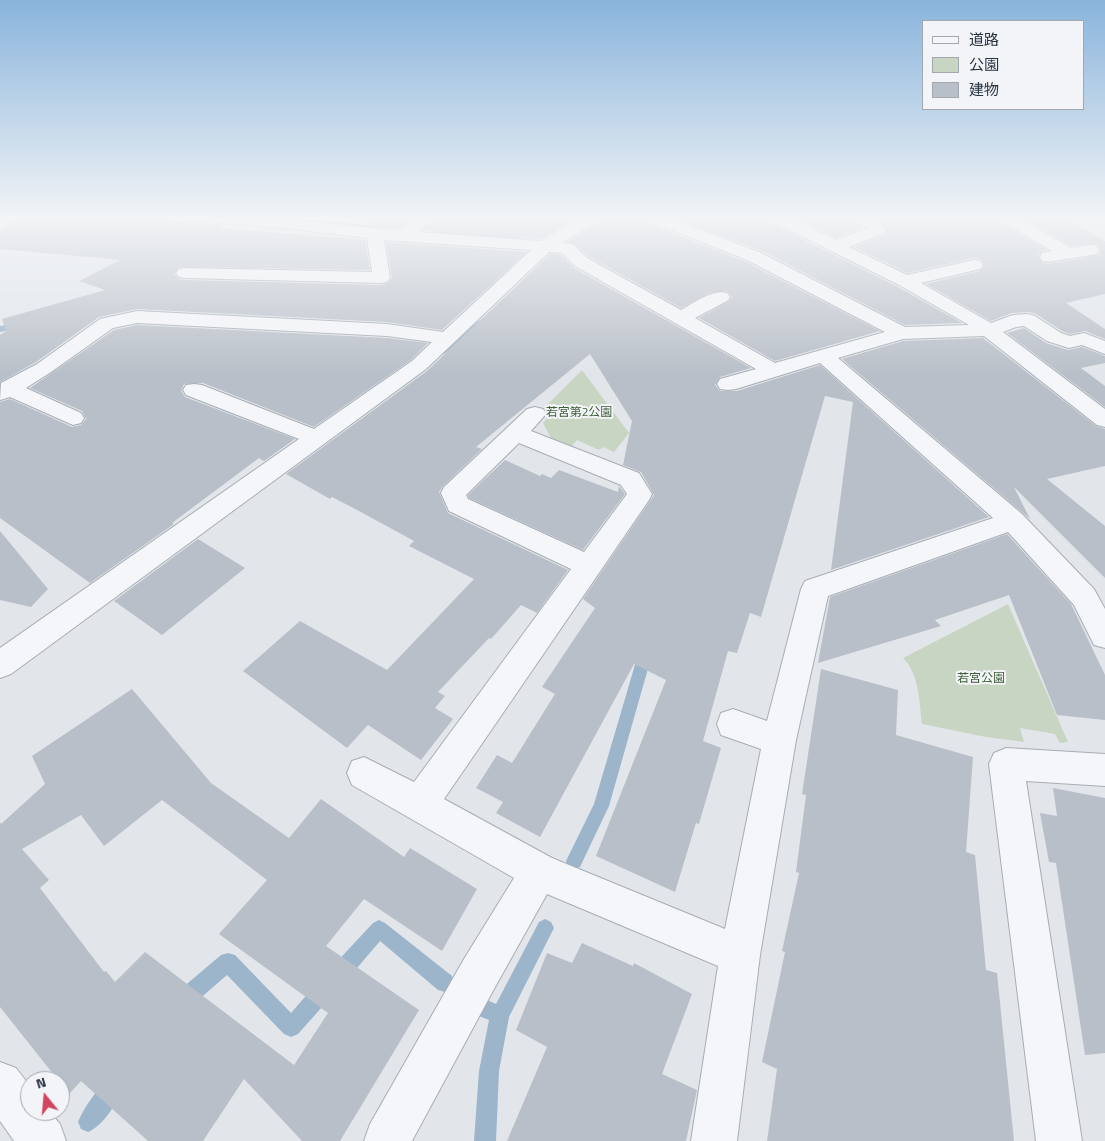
<!DOCTYPE html>
<meta charset="utf-8">
<style>
body{margin:0}
#map{position:relative;width:1105px;height:1141px;overflow:hidden;background:#e2e6eb;font-family:"Titillium Web","Noto Sans JP",sans-serif}
canvas{display:block}
.legend{position:absolute;left:922px;top:20px;width:162px;height:90px;box-sizing:border-box;background:#f2f4f8;border:1px solid #a2a7b0;margin:0;padding:6px 9px;list-style:none;font-size:15px;color:#293443}
.legend li{display:flex;align-items:center;gap:10px;height:25px}
.legend b{width:25px;border:1px solid #a2a7b0}
.north{position:absolute;left:20px;top:1071px;width:50px;height:50px;box-sizing:border-box;background:#f2f4f8;border:1px solid #a2a7b0;border-radius:50%;rotate:343deg;font-size:14px;font-weight:700;line-height:20px;text-align:center;color:#293443}
.north::after{content:'';display:block;margin:auto;width:18px;height:22px;background:#d2455f;clip-path:polygon(50% 0,100% 100%,50% 72%,0 100%)}
</style>
<div id="map">
<canvas width="1105" height="1141"></canvas>
<ul class="legend">
<li><b style="height:6px;background:#f5f6f9"></b>道路</li>
<li><b style="height:14px;background:#c8d5c3"></b>公園</li>
<li><b style="height:14px;background:#b9bfc8"></b>建物</li>
</ul>
<div class="north">N</div>
</div>
<script>
const ctx = document.querySelector('canvas').getContext('2d');
ctx.lineJoin = 'round';
function fillPath(path, color) { ctx.fillStyle = color; ctx.fill(path, 'evenodd'); }
function stroke(path, color, width, dash) { ctx.strokeStyle = color; ctx.lineWidth = width; ctx.lineCap = dash ? 'butt' : 'round'; ctx.setLineDash(dash || []); ctx.stroke(path); }
function write(font, color, halo, rows, align = 'center') {
  ctx.font = font + ' "Titillium Web","Noto Sans JP",sans-serif'; ctx.lineWidth = 4; ctx.setLineDash([]); ctx.textBaseline = 'middle'; ctx.strokeStyle = halo; ctx.fillStyle = color; for (const [text, x, y, turn = 0] of rows) {
    ctx.save(); ctx.translate(x, y); ctx.rotate((+turn || 0) * Math.PI / 180); ctx.textAlign = isNaN(turn) ? turn : align; if (halo) ctx.strokeText(text, 0, 0); ctx.fillText(text, 0, 0); ctx.restore();
  }
}
fillPath(new Path2D(`
 M 582,370 L 629,433 L 614,452 L 603,447 L 599,450 L 577,440 L 571,447 L 551,438 L 543,423 L 550,415 L 541,411 Z
 M 1008,604 L 1068,742 L 1060,743 L 1055,734 L 1020,728 L 1024,742 L 986,737 L 922,724 C 919,702 920,675 903,658 Z`), '#c8d5c3');
fillPath(new Path2D(`
 M 305,220 L 380,226 L 384,228 L 380,230 L 308,224 L 305,224 Z
 M 434,230 L 517,236 L 521,238 L 517,240 L 437,234 L 433,232 Z
 M 483,318 L 487,321 L 486,323 L 444,354 L 438,354 L 438,350 Z
 M 21,322 L 25,325 L 24,327 L 0,332 L 0,326 Z
 M 646,645 L 651,647 L 653,651 L 609,806 L 580,867 L 574,869 L 568,867 L 566,861 L 594,804 L 639,651 L 641,647 Z
 M 545,919 L 551,922 L 554,928 L 509,1017 L 499,1071 L 496,1141 L 474,1141 L 479,1071 L 489,1020 L 464,1010 L 461,1003 L 464,996 L 471,993 L 496,1004 L 539,922 Z
 M 379,920 L 385,923 L 452,976 L 454,983 L 452,990 L 445,992 L 438,990 L 380,941 L 346,981 L 339,983 L 332,981 L 330,974 L 332,967 L 373,923 Z
 M 228,953 L 235,955 L 291,1013 L 317,983 L 324,981 L 331,983 L 333,990 L 331,997 L 298,1034 L 291,1037 L 284,1034 L 227,975 L 189,1008 L 182,1011 L 175,1008 L 172,1001 L 175,994 L 221,955 Z
 M 113,1078 L 120,1081 L 123,1088 C 117,1103 103,1126 88,1132 L 81,1129 L 78,1122 C 84,1108 99,1084 113,1078 Z`), '#9cb5cb');
fillPath(new Path2D(`
 M 22,216 L 89,216 L 178,221 L 223,225 L 220,228 L 365,240 L 370,270 L 179,267 L 174,274 L 179,279 L 185,280 L 381,285 L 388,283 L 392,278 L 386,242 L 527,252 L 442,330 L 387,322 L 137,309 L 99,317 L 36,362 L 0,382 L 0,335 L 6,331 L 2,319 L 105,290 L 79,281 L 120,260 L 0,249 L 0,229 Z
 M 376,216 L 415,216 L 401,229 L 366,225 Z
 M 435,216 L 579,216 L 541,239 L 422,230 Z
 M 602,216 L 640,216 L 643,221 L 746,262 L 880,331 L 775,361 L 699,318 L 728,302 L 732,297 L 727,291 L 709,293 L 681,308 L 588,256 L 574,243 L 567,242 L 599,221 Z
 M 667,216 L 764,216 L 767,221 L 898,287 L 962,323 L 905,325 L 760,250 Z
 M 790,216 L 851,216 L 864,227 L 836,238 Z
 M 875,216 L 995,216 L 998,221 L 1047,250 L 1042,251 L 1038,256 L 1042,263 L 1048,264 L 1099,255 L 1101,249 L 1097,244 L 1071,246 L 1019,216 L 1061,216 L 1105,241 L 1105,294 L 1066,303 L 1105,329 L 1105,339 L 1085,331 L 1070,334 L 1062,331 L 1036,314 L 1029,312 L 1012,313 L 991,321 L 926,284 L 980,271 L 985,265 L 980,259 L 974,258 L 907,273 L 854,247 L 886,234 L 887,229 Z
 M 550,254 L 561,255 L 574,268 L 751,368 L 720,377 L 715,385 L 720,391 L 737,391 L 820,365 L 989,517 L 831,570 L 853,402 L 825,396 L 761,617 L 750,613 L 737,653 L 728,651 L 703,741 L 721,748 L 699,824 L 696,823 L 675,892 L 596,856 L 666,680 L 634,664 L 540,837 L 496,813 L 503,802 L 476,788 L 497,755 L 512,763 L 555,694 L 542,687 L 595,608 L 583,599 L 654,495 L 641,472 L 623,465 L 632,421 L 590,354 L 476,447 L 482,449 L 443,486 L 439,492 L 448,513 L 568,570 L 537,613 L 521,605 L 491,639 L 489,638 L 438,692 L 445,696 L 435,708 L 453,719 L 421,760 L 368,725 L 347,748 L 243,671 L 300,621 L 387,670 L 474,579 L 409,546 L 414,541 L 359,511 L 332,497 L 330,499 L 286,474 L 427,371 Z
 M 137,325 L 387,338 L 428,343 L 411,360 L 314,427 L 203,383 L 184,384 L 181,391 L 185,397 L 295,439 L 264,461 L 259,458 L 172,523 L 174,524 L 90,583 L 0,518 L 0,402 L 10,399 L 72,427 L 81,425 L 86,419 L 82,411 L 30,388 L 114,330 Z
 M 1024,328 L 1046,343 L 1068,350 L 1082,347 L 1105,356 L 1105,363 L 1081,368 L 1105,386 L 1105,407 L 1007,333 Z
 M 983,338 L 1096,426 L 1105,429 L 1105,466 L 1047,479 L 1105,526 L 1105,578 L 1014,487 L 1030,519 L 842,359 L 903,341 Z
 M 505,460 L 540,476 L 542,474 L 551,478 L 559,470 L 618,492 L 619,486 L 625,494 L 583,550 L 469,498 L 468,495 Z
 M 0,531 L 48,589 L 31,607 L 0,600 Z
 M 1007,534 L 1071,604 L 1105,675 L 1105,720 L 1057,715 L 1009,595 L 935,620 L 941,626 L 818,663 L 830,597 Z
 M 198,539 L 245,568 L 162,635 L 114,601 Z
 M 821,669 L 898,690 L 896,735 L 973,757 L 966,852 L 975,855 L 986,970 L 997,973 L 1014,1141 L 767,1141 L 777,1069 L 762,1062 L 785,952 L 782,951 L 799,873 L 796,872 L 806,795 L 802,794 Z
 M 132,689 L 211,783 L 289,838 L 321,799 L 404,857 L 410,848 L 477,889 L 442,951 L 364,899 L 326,946 L 419,1010 L 340,1141 L 302,1141 L 244,1079 L 203,1141 L 148,1141 L 81,1081 L 69,1094 L 0,1007 L 0,822 L 1,824 L 45,784 L 32,756 ZM 162,800 L 267,880 L 219,934 L 328,1013 L 294,1065 L 145,952 L 115,982 L 106,971 L 104,972 L 40,888 L 49,880 L 22,849 L 81,815 L 104,846 Z
 M 1053,788 L 1105,798 L 1105,1053 L 1085,1055 L 1056,863 L 1049,862 L 1040,813 L 1057,816 Z
 M 582,943 L 633,966 L 634,963 L 692,994 L 662,1074 L 697,1090 L 686,1141 L 507,1141 L 547,1047 L 516,1030 L 547,953 L 572,963 Z`), '#b9bfc8');
const minor = new Path2D(`
 M 184,216 L 251,216 L 402,231 L 417,216 L 433,216 L 418,232 L 541,241 L 582,216 L 600,216 L 598,219 L 562,243 L 573,244 L 587,258 L 681,310 C 694,303 712,289 727,293 L 730,297 L 727,301 L 695,318 L 775,363 L 885,332 L 747,260 L 644,219 L 642,216 L 663,216 L 759,252 L 905,327 L 969,325 L 899,285 L 768,219 L 766,216 L 786,216 L 836,240 L 868,228 L 853,216 L 873,216 L 886,230 L 884,233 L 849,247 L 907,275 L 974,260 L 980,261 L 983,265 L 980,269 L 921,283 L 991,323 L 1013,315 L 1028,314 L 1035,316 L 1061,333 L 1070,336 L 1084,333 L 1105,341 L 1105,354 L 1082,345 L 1069,348 L 1047,341 L 1024,326 L 1016,327 L 1003,332 L 1105,409 L 1105,427 L 1097,425 L 984,336 L 903,339 L 838,358 L 1022,514 L 1094,589 L 1105,609 L 1105,648 L 1094,645 L 1074,605 L 1008,532 L 828,596 L 796,740 L 760,955 L 737,1141 L 691,1141 L 718,966 L 547,894 L 494,989 L 412,1141 L 364,1141 L 370,1124 L 464,959 L 514,878 L 352,785 L 347,773 L 352,761 L 364,757 L 414,782 L 571,569 L 449,511 L 441,493 L 444,487 L 527,409 L 535,407 L 543,409 L 546,414 L 531,431 L 639,473 L 652,494 L 649,500 L 444,799 L 552,858 L 725,929 L 761,749 L 721,735 L 717,724 L 721,713 L 733,709 L 767,721 L 801,589 L 805,581 L 993,518 L 820,363 L 736,389 L 728,390 L 720,389 L 717,384 L 720,379 L 756,369 L 575,266 L 562,253 L 549,252 L 426,369 L 11,674 L 0,678 L 0,648 L 299,439 L 186,395 L 183,390 L 186,385 L 194,384 L 202,385 L 314,429 L 412,361 L 432,342 L 387,336 L 137,323 L 113,328 L 51,372 L 26,388 L 81,413 L 84,418 L 81,423 L 73,425 L 10,397 L 0,400 L 1,383 L 37,364 L 100,319 L 137,311 L 387,324 L 443,332 L 531,250 L 384,240 L 390,278 L 387,282 L 381,283 L 185,278 L 179,277 L 176,273 L 179,269 L 185,268 L 372,272 L 367,238 L 286,228 L 192,221 L 186,219 ZM 519,443 L 621,485 L 627,494 L 584,552 L 468,499 L 466,495 Z
 M 997,216 L 1016,216 L 1071,248 L 1091,245 L 1097,246 L 1099,250 L 1097,254 L 1091,255 L 1048,262 L 1042,261 L 1040,257 L 1042,253 L 1052,251 L 999,219 Z
 M 1006,748 L 1105,754 L 1105,786 L 1026,781 L 1082,1141 L 1036,1141 L 989,764 L 994,753 Z
 M 0,1062 L 16,1068 L 30,1086 L 30,1111 L 49,1111 L 60,1124 L 66,1141 L 14,1141 L 0,1121 Z`);
stroke(minor, '#a7adb5', 2);
fillPath(minor, '#f5f6f9');
const sky = ctx.createLinearGradient(0, 0, 0, 375);
sky.addColorStop(0, '#89b4dc');
sky.addColorStop(0.58, '#f2f4f6');
sky.addColorStop(1, '#f2f4f600');
ctx.fillStyle = sky;
ctx.fillRect(0, 0, 1105, 375);
write('12px', '#3f5f36', '#f2f4f8', [
 ["若宮第2公園",579,413],
 ["若宮公園",981,679]
]);
</script>
